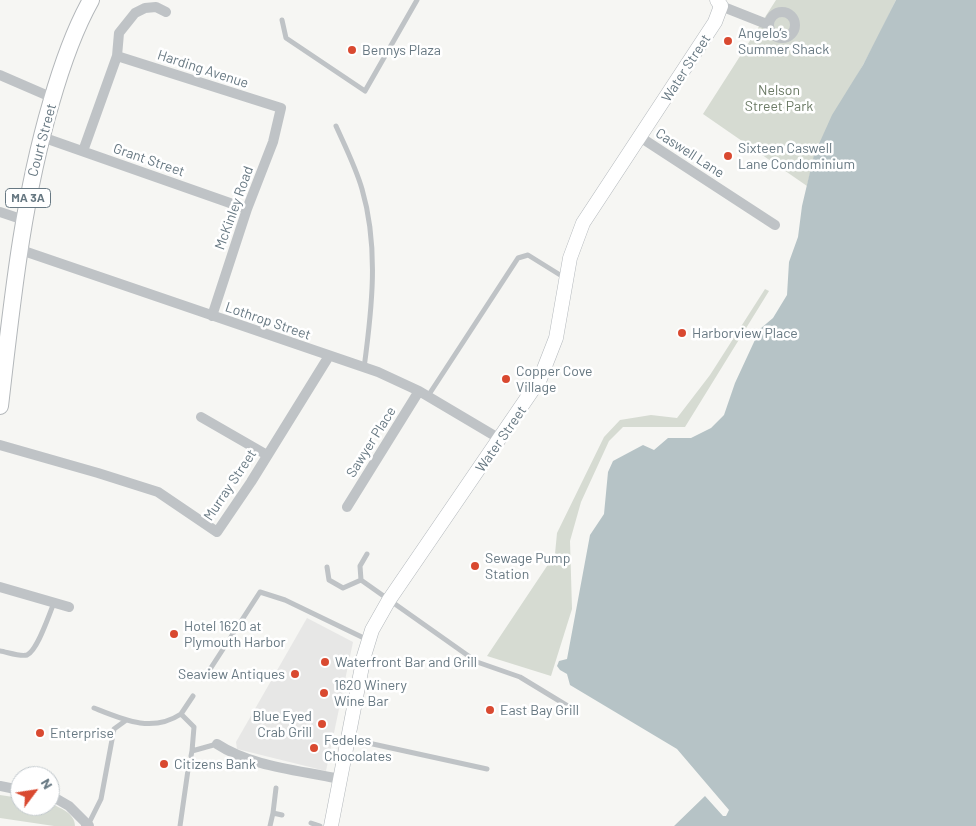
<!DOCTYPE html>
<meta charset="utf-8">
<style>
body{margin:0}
#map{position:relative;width:976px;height:826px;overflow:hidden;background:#f6f6f3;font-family:Barlow,sans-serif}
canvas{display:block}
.north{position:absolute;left:10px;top:766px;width:50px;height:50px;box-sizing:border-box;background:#fff;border:1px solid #c2c9cd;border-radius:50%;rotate:59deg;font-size:14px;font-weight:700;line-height:20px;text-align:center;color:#677882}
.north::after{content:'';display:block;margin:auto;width:18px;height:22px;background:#d94930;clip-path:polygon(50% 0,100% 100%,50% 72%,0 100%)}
</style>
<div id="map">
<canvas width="976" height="826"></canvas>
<div class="north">N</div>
</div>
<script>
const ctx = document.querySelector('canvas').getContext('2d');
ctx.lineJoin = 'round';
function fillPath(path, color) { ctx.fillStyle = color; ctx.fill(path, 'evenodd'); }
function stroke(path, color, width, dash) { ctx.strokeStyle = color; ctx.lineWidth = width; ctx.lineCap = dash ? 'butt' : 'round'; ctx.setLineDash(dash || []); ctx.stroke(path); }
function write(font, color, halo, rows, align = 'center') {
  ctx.font = font + ' Barlow,sans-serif'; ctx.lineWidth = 5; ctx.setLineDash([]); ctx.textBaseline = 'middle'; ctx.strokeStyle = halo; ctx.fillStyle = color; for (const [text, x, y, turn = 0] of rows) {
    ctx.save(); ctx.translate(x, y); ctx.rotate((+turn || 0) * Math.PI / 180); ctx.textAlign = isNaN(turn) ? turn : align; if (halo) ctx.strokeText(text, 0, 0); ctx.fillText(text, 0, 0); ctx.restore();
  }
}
fillPath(new Path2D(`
 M 307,618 L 353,642 L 326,771 L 237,749 L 236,742 Z`), '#e7e7e6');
fillPath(new Path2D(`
 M 776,0 L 896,0 C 885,22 875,44 863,65 C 838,110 819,135 807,186 L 703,114 Z
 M 765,289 L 769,291 L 685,427 L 623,427 L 609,441 L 581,502 L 570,541 L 572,609 L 551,676 L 487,656 L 555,554 L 557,533 L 604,437 L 620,420 L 651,415 L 677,418 L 710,375 Z
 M 0,795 L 20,798 L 20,806 L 50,806 L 50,803 C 60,808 75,813 75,826 L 54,826 L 0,818 Z`), '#d6dbd2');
fillPath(new Path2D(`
 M 896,0 L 976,0 L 976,826 L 674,826 L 705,796 L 723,816 L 726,816 L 729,810 L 677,749 L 570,685 L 567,674 L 560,670 L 557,666 L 559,661 L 567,659 L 590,535 L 604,514 L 608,472 L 613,461 L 643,445 L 654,450 L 668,438 L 691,438 L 711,428 L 724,415 L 735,383 L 760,329 L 773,318 L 787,295 L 789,262 L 798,237 L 802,206 L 814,155 L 832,115 L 863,65 Z`), '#b6c3c6');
const secondary = new Path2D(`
 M 331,826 L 364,656 L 372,630 L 389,600 L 540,379 L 556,338 L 570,258 L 583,223 L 715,22 L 721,6 L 717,0`);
const primary = new Path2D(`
 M 0,406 C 12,303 22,202 51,103 C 61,68 73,32 91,0`);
stroke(secondary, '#b2b7bb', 15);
stroke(primary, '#b3b7ba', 18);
stroke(new Path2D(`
 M 282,20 L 286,38 L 365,91 L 417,0
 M 336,126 C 345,146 356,168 362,189 C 379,247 372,309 364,368
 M 428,396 L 518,258 L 528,255 L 565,278
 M 327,567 L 329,580 L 343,588 L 361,580 L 477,662 L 520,677 L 571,708
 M 361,580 L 360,566 L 367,554
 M 0,651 C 7,652 20,657 27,655 C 38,650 49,614 54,603
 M 205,677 L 260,592 L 285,600 L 368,640
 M 94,708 C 124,720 152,733 181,714 L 194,727 L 192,751
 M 181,714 L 193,696
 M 350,739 L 487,769
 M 191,756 L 192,751 L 217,744
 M 273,813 L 276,788
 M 311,823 L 320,826
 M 88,825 L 101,799 L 114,729 L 125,721
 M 180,826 L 188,770
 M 270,826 L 273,813 L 282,815`), '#bfc3c6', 5);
stroke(new Path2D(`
 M 721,6 L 769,25
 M769 25a13 13 0 1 1 26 0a13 13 0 1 1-26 0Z
 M 117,56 L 281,108 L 273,142 L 247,209 L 212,316
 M 0,75 L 53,98
 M 42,137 L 247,209
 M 640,137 L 775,225
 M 83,151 L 117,56 L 119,33 L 135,13 L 145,8 L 156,7 L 166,12
 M 0,212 L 24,220
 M 18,249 L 378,372 L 419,391 L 500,439
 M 201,417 L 267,455
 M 0,445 L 98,473 L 158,492 L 217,532 L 251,482 L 329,356
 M 347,507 L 419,391
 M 0,587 L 69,607
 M 217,744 C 252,767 299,770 339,779
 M 0,786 L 20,790
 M 50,795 L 69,806 L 88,825`), '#bfc3c6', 10);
stroke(new Path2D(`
 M 87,826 L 88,826`), '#bfc3c6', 12);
stroke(secondary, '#fff', 14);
stroke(primary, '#fff', 16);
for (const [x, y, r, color] of [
 [728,41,5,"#d94930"],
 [352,50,5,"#d94930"],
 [728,156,5,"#d94930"],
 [682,333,5,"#d94930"],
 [506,379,5,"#d94930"],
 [475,566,5,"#d94930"],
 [174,634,5,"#d94930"],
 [325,662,5,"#d94930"],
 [295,674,5,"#d94930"],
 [324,693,5,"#d94930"],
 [490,710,5,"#d94930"],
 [322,724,5,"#d94930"],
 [40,733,5,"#d94930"],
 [314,748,5,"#d94930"],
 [164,764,5,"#d94930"]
]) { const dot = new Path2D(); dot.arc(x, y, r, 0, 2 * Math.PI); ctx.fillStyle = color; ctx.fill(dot); stroke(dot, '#fff', 2); }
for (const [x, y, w] of [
 [28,198,45]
]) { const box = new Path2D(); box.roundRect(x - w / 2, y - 9.5, w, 19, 4); ctx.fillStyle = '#fff'; ctx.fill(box); stroke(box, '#677882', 1); }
write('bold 12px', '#677882', null, [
 ["MA 3A",28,198]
]);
write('14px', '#677882', '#fff', [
 ["Angelo’s",738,33],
 ["Summer Shack",738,49],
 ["Bennys Plaza",362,50],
 ["Sixteen Caswell",738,148],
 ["Lane Condominium",738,164],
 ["Harborview Place",692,333],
 ["Copper Cove",516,371],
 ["Village",516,387],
 ["Sewage Pump",485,558],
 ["Station",485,574],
 ["Hotel 1620 at",184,626],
 ["Plymouth Harbor",184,642],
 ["Waterfront Bar and Grill",335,662],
 ["Seaview Antiques",285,674,"right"],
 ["1620 Winery",334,685],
 ["Wine Bar",334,701],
 ["East Bay Grill",500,710],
 ["Blue Eyed",312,716,"right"],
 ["Crab Grill",312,732,"right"],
 ["Enterprise",50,733],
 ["Fedeles",324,740],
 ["Chocolates",324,756],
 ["Citizens Bank",174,764]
], 'left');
write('14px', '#677882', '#fff', [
 ["Water Street",686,68,-57],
 ["Harding Avenue",203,69,18],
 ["Court Street",42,140,-75],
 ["Caswell Lane",690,153,33],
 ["Grant Street",149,160,19],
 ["McKinley Road",234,208,-70],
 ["Lothrop Street",268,321,19],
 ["Water Street",501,439,-55],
 ["Sawyer Place",371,442,-58],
 ["Murray Street",230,485,-56]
]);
write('14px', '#6b7a65', '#fff', [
 ["Nelson",779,90],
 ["Street Park",779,106]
]);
</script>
